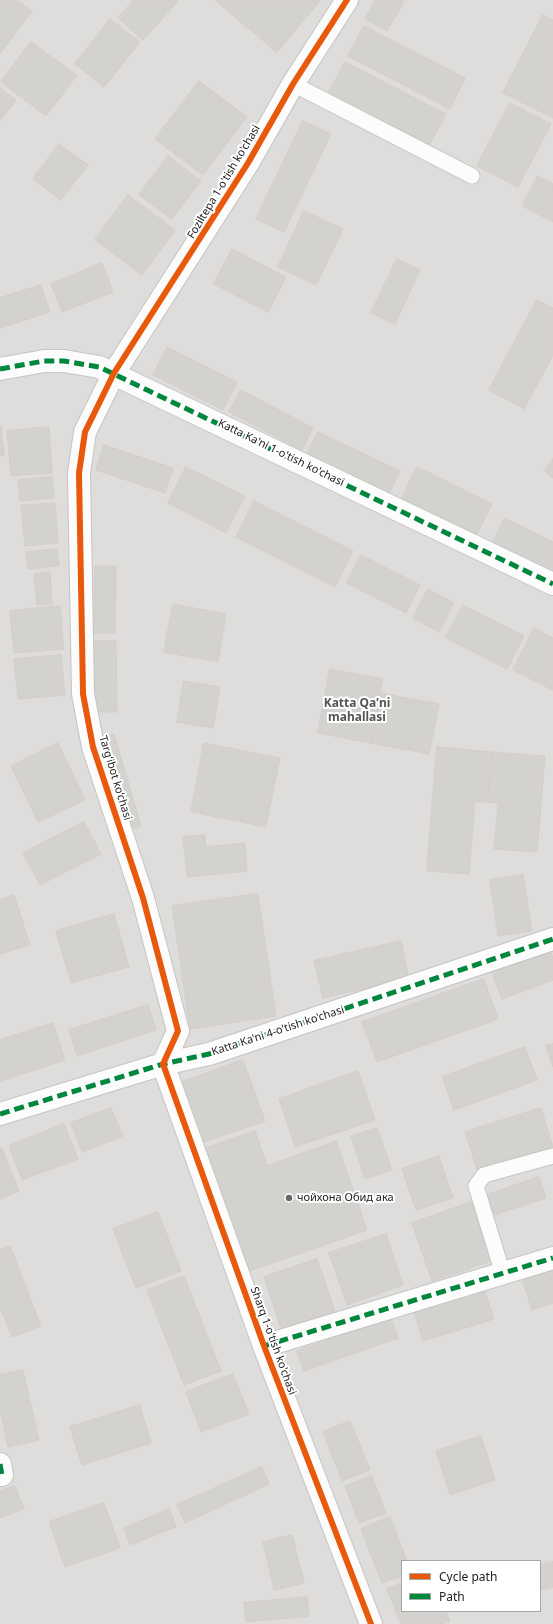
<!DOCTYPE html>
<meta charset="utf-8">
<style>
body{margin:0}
#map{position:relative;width:553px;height:1624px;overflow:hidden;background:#efedea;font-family:"Noto Sans",sans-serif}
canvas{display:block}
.legend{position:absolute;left:401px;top:1560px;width:140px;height:52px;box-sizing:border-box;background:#fff;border:1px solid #a6a6a6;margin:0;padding:5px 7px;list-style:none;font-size:12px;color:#212121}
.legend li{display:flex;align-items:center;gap:8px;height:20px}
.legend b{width:20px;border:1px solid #a6a6a6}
</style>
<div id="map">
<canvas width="553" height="1624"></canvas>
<ul class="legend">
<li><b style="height:5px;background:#e8590c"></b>Cycle path</li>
<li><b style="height:5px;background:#00873e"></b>Path</li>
</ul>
</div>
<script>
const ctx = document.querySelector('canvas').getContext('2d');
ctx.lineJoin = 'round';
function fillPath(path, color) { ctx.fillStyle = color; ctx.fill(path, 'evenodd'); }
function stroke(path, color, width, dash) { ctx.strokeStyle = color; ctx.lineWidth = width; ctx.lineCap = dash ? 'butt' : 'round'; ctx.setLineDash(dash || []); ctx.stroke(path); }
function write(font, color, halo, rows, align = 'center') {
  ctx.font = font + ' "Noto Sans",sans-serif'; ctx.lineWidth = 4; ctx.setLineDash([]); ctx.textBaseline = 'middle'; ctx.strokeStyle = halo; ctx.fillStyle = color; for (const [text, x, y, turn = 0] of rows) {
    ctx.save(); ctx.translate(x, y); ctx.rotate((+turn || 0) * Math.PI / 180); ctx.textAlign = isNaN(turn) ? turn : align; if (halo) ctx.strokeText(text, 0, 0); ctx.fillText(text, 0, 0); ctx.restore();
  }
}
fillPath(new Path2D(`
 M 0,0 L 553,0 L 553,1624 L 0,1624 ZM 402,1561 L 540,1561 L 540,1611 L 402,1611 Z`), '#dedddb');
const building = new Path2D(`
 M 0,0 L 17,0 L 32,11 L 0,54 Z
 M 134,0 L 179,0 L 143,40 L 118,18 Z
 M 215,0 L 319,0 L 320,1 L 277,52 Z
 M 376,0 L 401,0 L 404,2 L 387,31 L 365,19 Z
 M 543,15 L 553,20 L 553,118 L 503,93 Z
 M 110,19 L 140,42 L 104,87 L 75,64 Z
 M 364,26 L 465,78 L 450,109 L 348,56 Z
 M 31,42 L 77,75 L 46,116 L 1,82 Z
 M 345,62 L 446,114 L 429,146 L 328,94 Z
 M 199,81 L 247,117 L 203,175 L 155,139 Z
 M 0,88 L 16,100 L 0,121 Z
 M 510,103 L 551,124 L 518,187 L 477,166 Z
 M 303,121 L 331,134 L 284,232 L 256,219 Z
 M 59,144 L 88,165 L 61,200 L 33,179 Z
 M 168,156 L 201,181 L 172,219 L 139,195 Z
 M 538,176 L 553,184 L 553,222 L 522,206 Z
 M 128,195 L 175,230 L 142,275 L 95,240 Z
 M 304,211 L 343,229 L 316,285 L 278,267 Z
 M 232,249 L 286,277 L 268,312 L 214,284 Z
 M 397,259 L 420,270 L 395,324 L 371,313 Z
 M 102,263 L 113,292 L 62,312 L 51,284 Z
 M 41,285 L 50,312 L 0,328 L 0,298 Z
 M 537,300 L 553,308 L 553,355 L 524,409 L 489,390 Z
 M 167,347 L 237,382 L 223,410 L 153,375 Z
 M 241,390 L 313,428 L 302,450 L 229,412 Z
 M 0,426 L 1,426 L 4,456 L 0,456 Z
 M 49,427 L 52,473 L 11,476 L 7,431 Z
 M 318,432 L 400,471 L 389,494 L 307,454 Z
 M 104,445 L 173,468 L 165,493 L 96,470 Z
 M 553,459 L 553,478 L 544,471 Z
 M 186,467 L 245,496 L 226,533 L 168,503 Z
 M 417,467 L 492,504 L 477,534 L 402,498 Z
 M 52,477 L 54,498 L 20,501 L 18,480 Z
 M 254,501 L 353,551 L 335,587 L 236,537 Z
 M 55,503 L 58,543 L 25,546 L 21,506 Z
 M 505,518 L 553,542 L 553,571 L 493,542 Z
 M 57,549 L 59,566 L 28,569 L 26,552 Z
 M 361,555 L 420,585 L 406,613 L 347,583 Z
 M 95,566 L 116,566 L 115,633 L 94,633 Z
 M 50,572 L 52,604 L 37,605 L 34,574 Z
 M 428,589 L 454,603 L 439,632 L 413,618 Z
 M 173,604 L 226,614 L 218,662 L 164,652 Z
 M 463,605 L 524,636 L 507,669 L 446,638 Z
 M 60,606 L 64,649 L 14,653 L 10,611 Z
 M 534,628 L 553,638 L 553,690 L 513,670 Z
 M 93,641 L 116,641 L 117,712 L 94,712 Z
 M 61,655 L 65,695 L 18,699 L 14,659 Z
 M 330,669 L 383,679 L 371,743 L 318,733 Z
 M 184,681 L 220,687 L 213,728 L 177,722 Z
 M 380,693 L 439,704 L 429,754 L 371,743 Z
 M 114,734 L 141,826 L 125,831 L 98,739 Z
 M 58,743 L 85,800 L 38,822 L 11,766 Z
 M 204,743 L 280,758 L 266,827 L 191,812 Z
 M 437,747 L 492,752 L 488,802 L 475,802 L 469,874 L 427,871 Z
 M 492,752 L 545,756 L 537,852 L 494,849 L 498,803 L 488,802 Z
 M 84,822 L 101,854 L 40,885 L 23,853 Z
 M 205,835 L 206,847 L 245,843 L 247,871 L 187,877 L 183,837 Z
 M 523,875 L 532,931 L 498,936 L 490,880 Z
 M 258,894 L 276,1016 L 190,1029 L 172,906 Z
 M 14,895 L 30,945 L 0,954 L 0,900 Z
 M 114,914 L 129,967 L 71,983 L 56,931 Z
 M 401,941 L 409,978 L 323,998 L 314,961 Z
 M 551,952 L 553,959 L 553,980 L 502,999 L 492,973 Z
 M 484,979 L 498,1019 L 377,1062 L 362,1022 Z
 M 148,1005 L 156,1030 L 77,1056 L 69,1030 Z
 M 53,1023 L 65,1060 L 0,1081 L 0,1040 Z
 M 553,1044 L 553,1067 L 546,1046 Z
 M 525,1047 L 537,1080 L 454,1110 L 442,1077 Z
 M 243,1060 L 265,1121 L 201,1143 L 179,1083 Z
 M 358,1071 L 375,1120 L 295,1147 L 279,1099 Z
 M 111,1108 L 123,1136 L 82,1152 L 71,1123 Z
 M 541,1108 L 553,1147 L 553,1153 L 479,1175 L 465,1132 Z
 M 64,1124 L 78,1159 L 22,1180 L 9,1146 Z
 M 377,1128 L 392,1170 L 365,1179 L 351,1136 Z
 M 255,1131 L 267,1166 L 336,1141 L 367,1230 L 247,1272 L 204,1149 Z
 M 2,1148 L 19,1191 L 0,1199 L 0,1149 Z
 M 439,1156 L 453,1198 L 416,1210 L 402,1169 Z
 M 539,1177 L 546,1198 L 491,1216 L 484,1196 Z
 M 472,1202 L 492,1261 L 432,1281 L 412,1223 Z
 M 158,1212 L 181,1271 L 136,1288 L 113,1229 Z
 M 386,1234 L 403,1285 L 347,1305 L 329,1253 Z
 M 10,1246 L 41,1326 L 12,1337 L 0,1307 L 0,1250 Z
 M 317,1259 L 335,1311 L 281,1329 L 264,1277 Z
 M 553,1268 L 553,1303 L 532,1310 L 522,1278 Z
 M 184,1276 L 221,1371 L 184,1385 L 147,1290 Z
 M 484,1289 L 494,1319 L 423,1341 L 414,1311 Z
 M 391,1318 L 398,1338 L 304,1371 L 297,1351 Z
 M 23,1370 L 39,1440 L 8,1447 L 0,1409 L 0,1375 Z
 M 233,1374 L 249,1414 L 201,1432 L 186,1392 Z
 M 140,1405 L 151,1443 L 82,1465 L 70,1427 Z
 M 350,1421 L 370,1470 L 342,1481 L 323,1432 Z
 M 481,1436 L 495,1480 L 450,1495 L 436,1451 Z
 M 262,1467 L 269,1484 L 185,1523 L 177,1505 Z
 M 372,1476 L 386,1513 L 359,1523 L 345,1486 Z
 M 15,1486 L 24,1509 L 0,1518 L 0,1491 Z
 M 104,1503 L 120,1548 L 65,1567 L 49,1522 Z
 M 170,1509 L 176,1527 L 130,1545 L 124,1528 Z
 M 390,1517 L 407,1561 L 402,1561 L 402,1576 L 382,1583 L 361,1529 Z
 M 292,1535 L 304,1583 L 274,1590 L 263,1542 Z
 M 553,1562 L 553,1587 L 540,1590 L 540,1565 Z
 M 402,1583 L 402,1611 L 446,1611 L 450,1621 L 441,1624 L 401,1624 L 387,1589 Z
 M 307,1597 L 309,1616 L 246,1622 L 244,1603 Z`);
fillPath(building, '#d4d2cf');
stroke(building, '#d2cecb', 1);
const service = new Path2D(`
 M 293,84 L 472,176
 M 503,1274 L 476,1186 L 484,1175 L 553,1156`);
const minor = new Path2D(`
 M 347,0 L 293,84 L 248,163 L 114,373 L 85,432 L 79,473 L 83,694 L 93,747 L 143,898 L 178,1031 L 163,1064 L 264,1346 L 371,1624
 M 0,369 L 44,361 L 64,361 L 99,367 L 553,584
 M 0,1114 L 163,1064 L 209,1054 L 553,939
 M 264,1346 L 553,1258
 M 0,1464 L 2,1475 L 0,1475`);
stroke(service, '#c5c4c2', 17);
stroke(minor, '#c5c4c2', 24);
stroke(service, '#fdfcfc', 15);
stroke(minor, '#fdfcfc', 22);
stroke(new Path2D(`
 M 0,369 L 44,361 L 64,361 L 99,367 L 553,584
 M 0,1114 L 163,1064 L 209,1054 L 553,939
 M 264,1346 L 553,1258
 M 0,1464 L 2,1475 L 0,1475`), '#00873e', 5, [10, 5]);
stroke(new Path2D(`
 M 347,0 L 293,84 L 248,163 L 114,373 L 85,432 L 79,473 L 83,694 L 93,747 L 143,898 L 178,1031 L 163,1064 L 264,1346 L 371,1624`), '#e8590c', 6);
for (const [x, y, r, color] of [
 [289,1198,4,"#696867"]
]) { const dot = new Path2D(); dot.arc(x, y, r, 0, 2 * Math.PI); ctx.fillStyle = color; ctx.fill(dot); stroke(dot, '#fff', 1.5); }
write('11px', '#212121', '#fff', [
 ["Foziltepa 1-o'tish ko'chasi",224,182,-59],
 ["Katta Ka'ni 1-o'tish ko'chasi",281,453,26],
 ["Targ‘ibot ko‘chasi",115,778,73],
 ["Katta Ka'ni 4-o'tish ko'chasi",278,1031,-18],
 ["Sharq 1-o'tish ko'chasi",273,1341,70]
]);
write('11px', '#212121', '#fff', [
 ["чойхона Обид ака",297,1198]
], 'left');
write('bold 12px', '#545454', '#fff', [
 ["Katta Qaʼni",357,704],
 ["mahallasi",357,718]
]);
</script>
